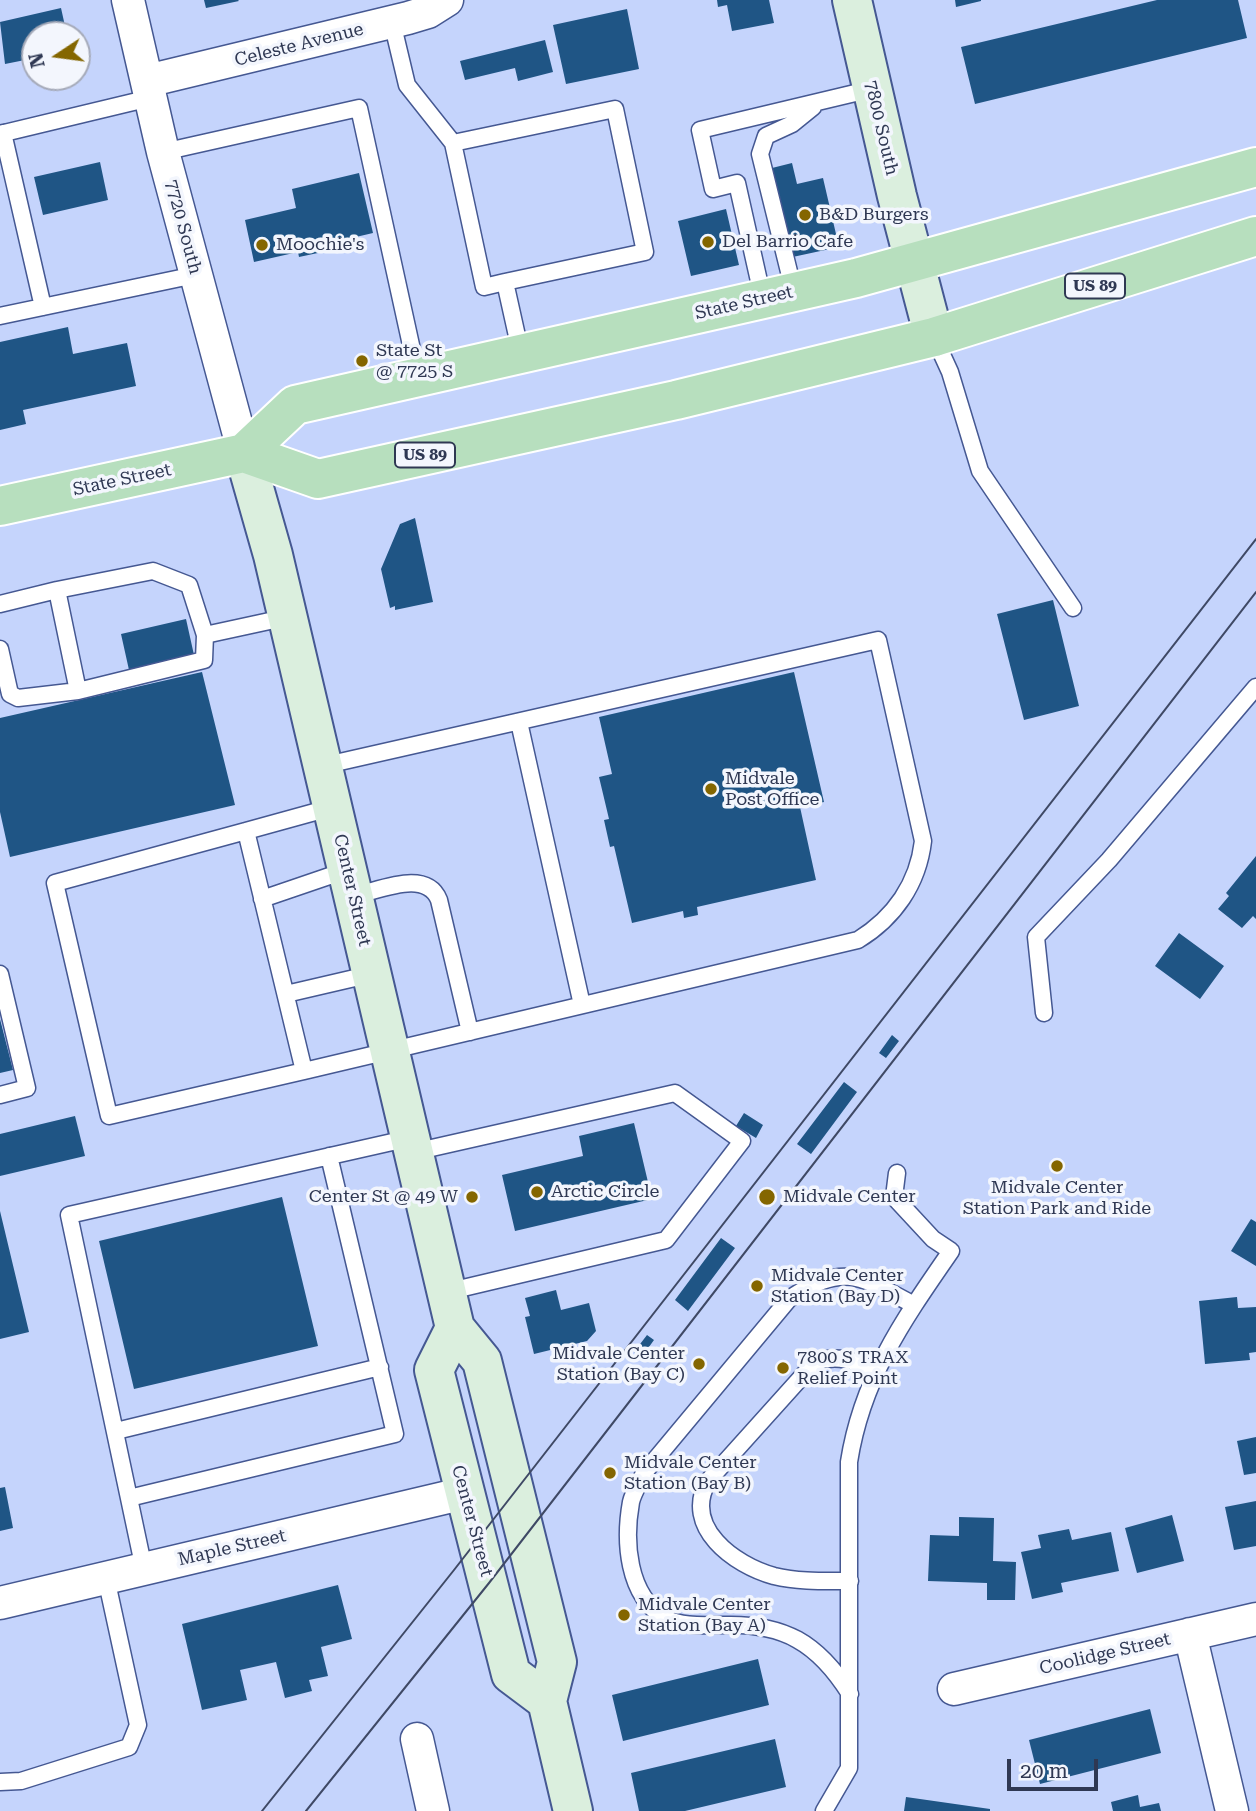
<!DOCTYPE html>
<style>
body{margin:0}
#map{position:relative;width:1256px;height:1811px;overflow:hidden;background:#c5d4fc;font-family:"Roboto Serif",serif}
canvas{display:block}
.north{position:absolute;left:21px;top:21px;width:70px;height:70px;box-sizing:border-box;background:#f3f6fd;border:2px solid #a5aab9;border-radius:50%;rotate:257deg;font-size:19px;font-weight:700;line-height:28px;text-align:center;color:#2f3853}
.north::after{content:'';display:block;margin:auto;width:24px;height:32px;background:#846600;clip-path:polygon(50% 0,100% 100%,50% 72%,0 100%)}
.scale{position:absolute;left:1007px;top:1759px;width:91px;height:32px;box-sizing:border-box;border:4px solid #2f3853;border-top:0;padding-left:9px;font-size:21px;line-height:24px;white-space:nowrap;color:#2f3853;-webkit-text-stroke:5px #f3f6fd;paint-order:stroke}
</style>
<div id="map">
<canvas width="1256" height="1811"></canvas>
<div class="north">N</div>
<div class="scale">20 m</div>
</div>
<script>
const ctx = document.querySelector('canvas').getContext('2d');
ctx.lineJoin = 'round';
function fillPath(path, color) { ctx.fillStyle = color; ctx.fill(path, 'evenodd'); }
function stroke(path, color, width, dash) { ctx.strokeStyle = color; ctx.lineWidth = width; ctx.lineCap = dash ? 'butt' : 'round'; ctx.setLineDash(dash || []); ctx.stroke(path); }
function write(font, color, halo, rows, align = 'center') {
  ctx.font = font + ' "Roboto Serif",serif'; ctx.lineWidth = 7; ctx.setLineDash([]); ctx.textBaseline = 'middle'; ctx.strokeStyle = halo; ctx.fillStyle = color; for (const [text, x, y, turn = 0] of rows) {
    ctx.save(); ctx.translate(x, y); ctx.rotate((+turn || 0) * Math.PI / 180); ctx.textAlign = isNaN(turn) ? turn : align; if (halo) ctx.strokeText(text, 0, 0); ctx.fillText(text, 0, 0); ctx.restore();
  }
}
fillPath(new Path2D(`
 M 204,0 L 238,0 L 239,1 L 206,8 Z
 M 717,0 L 769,0 L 774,23 L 732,31 L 727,5 L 718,7 Z
 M 955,0 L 981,0 L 981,1 L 956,7 Z
 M 1157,0 L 1238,0 L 1247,38 L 975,104 L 961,47 Z
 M 61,8 L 67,35 L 35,35 L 35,58 L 5,64 L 0,22 Z
 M 627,9 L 639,69 L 566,84 L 553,25 Z
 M 545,40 L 553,72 L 518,81 L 515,68 L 465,80 L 460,61 Z
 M 100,162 L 108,200 L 43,215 L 34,177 Z
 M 792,163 L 797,184 L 823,178 L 839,247 L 788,258 L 768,169 Z
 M 359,173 L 373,233 L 330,243 L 332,250 L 299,257 L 298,252 L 254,262 L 245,220 L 296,208 L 292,189 Z
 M 726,209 L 739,265 L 691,276 L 678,221 Z
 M 68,327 L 73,354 L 127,343 L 136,386 L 23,410 L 26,424 L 0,430 L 0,342 Z
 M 415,518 L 433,602 L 395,610 L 395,606 L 390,608 L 381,569 L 400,524 Z
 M 1053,600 L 1079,706 L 1024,720 L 997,614 Z
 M 186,619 L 194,655 L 129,670 L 121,634 Z
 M 202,672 L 235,805 L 10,857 L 0,812 L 0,718 Z
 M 794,672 L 824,802 L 800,807 L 816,880 L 697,907 L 698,915 L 684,918 L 683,911 L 632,923 L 614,846 L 610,847 L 604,820 L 609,819 L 599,777 L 612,774 L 599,717 Z
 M 1256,856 L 1256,919 L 1253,916 L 1242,928 L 1218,909 L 1229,896 L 1226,893 Z
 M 1179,933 L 1224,966 L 1200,999 L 1155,966 Z
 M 0,1019 L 13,1070 L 0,1073 Z
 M 892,1035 L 899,1041 L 886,1058 L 879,1053 Z
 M 844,1082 L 857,1092 L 811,1154 L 797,1144 Z
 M 744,1113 L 763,1125 L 756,1138 L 736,1126 Z
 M 75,1116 L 85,1156 L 0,1176 L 0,1134 Z
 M 634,1123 L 652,1199 L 515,1231 L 502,1175 L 583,1156 L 579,1136 Z
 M 282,1197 L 318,1346 L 134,1389 L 99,1241 Z
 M 0,1211 L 29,1332 L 0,1339 Z
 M 1251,1219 L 1256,1222 L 1256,1266 L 1231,1251 Z
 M 721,1238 L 735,1248 L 688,1311 L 675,1300 Z
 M 556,1290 L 561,1310 L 589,1303 L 596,1331 L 587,1341 L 534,1354 L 525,1317 L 530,1316 L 525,1298 Z
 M 1237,1297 L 1238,1308 L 1256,1307 L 1256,1352 L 1249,1353 L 1250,1360 L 1205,1364 L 1199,1301 Z
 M 647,1335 L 654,1340 L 641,1358 L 634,1352 Z
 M 1256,1437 L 1256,1473 L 1244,1475 L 1237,1441 Z
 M 5,1487 L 13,1528 L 0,1531 L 0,1488 Z
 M 1256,1501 L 1256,1546 L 1234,1550 L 1225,1507 Z
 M 1172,1515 L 1184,1561 L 1137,1573 L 1125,1528 Z
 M 959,1517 L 994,1518 L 993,1561 L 1016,1562 L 1015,1600 L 987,1600 L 987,1583 L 928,1581 L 930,1535 L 959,1536 Z
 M 1069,1529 L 1072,1540 L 1111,1532 L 1119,1571 L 1061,1583 L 1063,1592 L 1032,1599 L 1021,1552 L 1041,1548 L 1038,1535 Z
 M 338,1585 L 352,1639 L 321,1647 L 328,1676 L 309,1680 L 312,1691 L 285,1698 L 276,1662 L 240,1670 L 247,1700 L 202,1710 L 182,1624 Z
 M 758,1659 L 769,1705 L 623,1741 L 612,1695 Z
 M 1150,1709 L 1161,1753 L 1040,1784 L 1029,1740 Z
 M 775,1739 L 786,1787 L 685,1811 L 639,1811 L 631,1773 Z
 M 1138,1795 L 1140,1807 L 1159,1803 L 1161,1811 L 1113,1811 L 1111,1802 Z
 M 906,1797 L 990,1809 L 990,1811 L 904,1811 Z`), '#1f5585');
const lane = new Path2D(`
 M 392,22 L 407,85 L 453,143
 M 3,133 L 43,307
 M 0,134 L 150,98
 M 163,152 L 359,108 L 418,377
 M 505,282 L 484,287 L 453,143 L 615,109 L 645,252 L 505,282 L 521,354
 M 794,292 L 760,154 L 766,136 L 792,124 L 813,107
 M 763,299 L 737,183 L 713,189 L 700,130 L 872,89
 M 0,316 L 195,275
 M 934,337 L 950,372 L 980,471 L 1073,608
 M 57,590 L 153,571 L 189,585 L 205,635 L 204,660 L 78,691
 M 0,604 L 57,590 L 78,691 L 18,698 L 10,694 L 0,649
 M 205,635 L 288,617
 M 519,722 L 582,1005
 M 322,766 L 878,640 L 923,841 C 918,884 894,918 858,940 L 304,1071 L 246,831 L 333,807
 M 246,831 L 55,883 L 109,1116 L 304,1071
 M 353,896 C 379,891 426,868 439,900 L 470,1032
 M 262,899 L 347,870
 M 0,974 L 27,1088 L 0,1095
 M 286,994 L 372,974
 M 1044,1013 L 1036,937 L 1109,860 L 1256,687
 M 414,1152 L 675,1093 L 742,1141 L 666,1240 L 446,1292
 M 116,1431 L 380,1367
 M 129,1498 L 395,1434 L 329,1156
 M 144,1569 L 69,1215 L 410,1138
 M 850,1581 C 824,1581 799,1582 774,1576 C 734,1565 682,1527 708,1481 L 815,1362 C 838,1354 854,1361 876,1371
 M 850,1694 C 818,1643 784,1623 723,1625 C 704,1625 682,1627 665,1618 C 627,1595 624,1541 631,1502 C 633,1493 640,1482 644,1473 L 789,1299 C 843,1263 859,1275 912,1304
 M 0,1782 L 21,1781 L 129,1747 L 138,1725 L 106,1578
 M 824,1811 L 849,1768 L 849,1462 C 862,1378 904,1319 951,1251 L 933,1239 L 894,1197 L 897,1173`);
const street = new Path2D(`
 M 128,0 L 163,152 L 244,453
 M 147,81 L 408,18 L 428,12 L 447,0
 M 0,1603 L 465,1493
 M 1190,1634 L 1232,1811
 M 954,1689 L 1256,1619
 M 417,1739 L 433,1811`);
const secondary = new Path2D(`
 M 852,0 L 897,196 L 934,337
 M 244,453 L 273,555 L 455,1328 L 482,1361 L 557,1662 L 547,1701 L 573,1811
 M 455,1328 L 434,1370 L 511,1674 L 547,1701`);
const primary = new Path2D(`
 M 244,453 L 318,479 L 676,400 L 934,337 L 1256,236
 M 0,506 L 244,453 L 295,405 L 856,278 L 1256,167`);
stroke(lane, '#455892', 19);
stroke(street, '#455892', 35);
stroke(secondary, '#455892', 42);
stroke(primary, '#fff', 42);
stroke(lane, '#fff', 16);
stroke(street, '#fff', 32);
stroke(secondary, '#dbefde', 38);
stroke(primary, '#b7dfbe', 38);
stroke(new Path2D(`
 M 262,1811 L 454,1570 L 1256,539
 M 306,1811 L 489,1583 L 1256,592`), '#3f4965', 2);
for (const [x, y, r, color] of [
 [805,215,7,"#846600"],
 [708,242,7,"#846600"],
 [262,245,7,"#846600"],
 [362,361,7,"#846600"],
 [711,789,7,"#846600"],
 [1057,1166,7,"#846600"],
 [537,1192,7,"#846600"],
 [472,1197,7,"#846600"],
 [767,1197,9,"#846600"],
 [757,1286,7,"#846600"],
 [699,1364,7,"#846600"],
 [783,1368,7,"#846600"],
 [610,1473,7,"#846600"],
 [624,1615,7,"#846600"]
]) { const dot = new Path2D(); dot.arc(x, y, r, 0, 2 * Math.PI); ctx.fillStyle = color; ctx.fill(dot); stroke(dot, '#f3f6fd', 2.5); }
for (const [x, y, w] of [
 [1095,286,60],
 [425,455,60]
]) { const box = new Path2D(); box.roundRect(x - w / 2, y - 12.5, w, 25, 5); ctx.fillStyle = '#f3f6fd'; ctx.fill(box); stroke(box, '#2f3853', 2); }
write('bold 16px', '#2f3853', null, [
 ["US 89",1095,286],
 ["US 89",425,455]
]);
write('18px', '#2f3853', '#f3f6fd', [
 ["Celeste Avenue",299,45,-14],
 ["7800 South",881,128,77],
 ["7720 South",183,227,75],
 ["State Street",744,303,-13],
 ["State Street",122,480,-12],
 ["Center Street",352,890,77],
 ["Center Street",472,1521,75],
 ["Maple Street",232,1548,-13],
 ["Coolidge Street",1105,1654,-13]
]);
write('18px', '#2f3853', '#f3f6fd', [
 ["B&D Burgers",819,215],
 ["Del Barrio Cafe",722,242],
 ["Moochie's",276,245],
 ["State St",376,351],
 ["@ 7725 S",376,372],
 ["Midvale",725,779],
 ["Post Office",725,800],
 ["Midvale Center",1057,1188,"center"],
 ["Station Park and Ride",1057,1209,"center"],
 ["Arctic Circle",551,1192],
 ["Center St @ 49 W",458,1197,"right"],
 ["Midvale Center",783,1197],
 ["Midvale Center",771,1276],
 ["Station (Bay D)",771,1297],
 ["Midvale Center",685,1354,"right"],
 ["Station (Bay C)",685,1375,"right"],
 ["7800 S TRAX",797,1358],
 ["Relief Point",797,1379],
 ["Midvale Center",624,1463],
 ["Station (Bay B)",624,1484],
 ["Midvale Center",638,1605],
 ["Station (Bay A)",638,1626]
], 'left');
</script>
